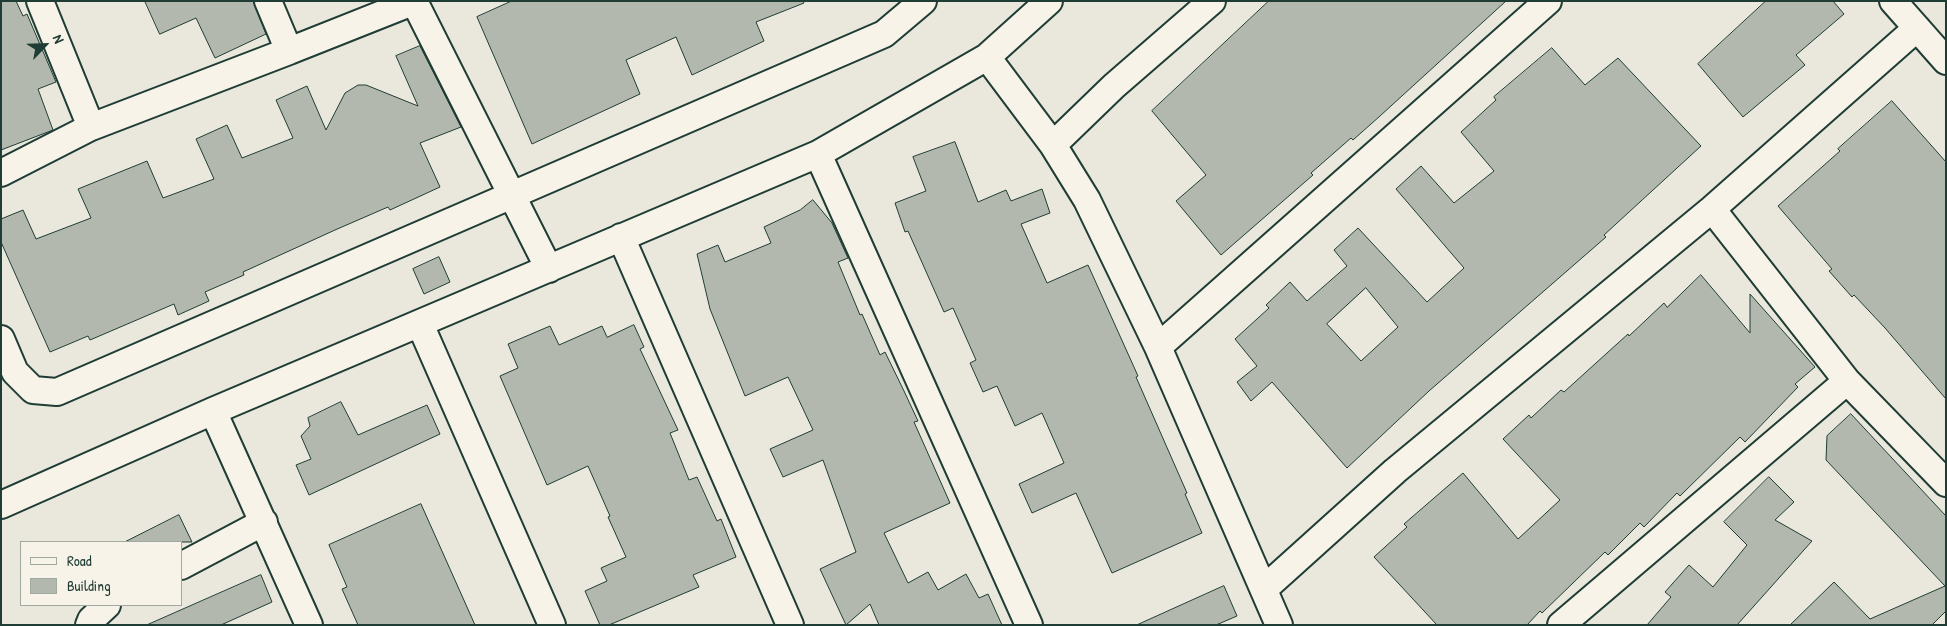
<!DOCTYPE html>
<style>
body{margin:0}
#map{position:relative;width:1947px;height:626px;overflow:hidden;background:#eae8dd;font-family:"Patrick Hand",sans-serif}
canvas{display:block}
.frame{position:absolute;inset:0;border:2px solid #1f3d34;pointer-events:none}
.legend{position:absolute;left:20px;top:541px;width:162px;height:65px;box-sizing:border-box;background:#f7f3e8;border:1px solid #a1aaa0;margin:0;padding:6px 9px;list-style:none;font-size:15px;color:#1f3d34}
.legend li{display:flex;align-items:center;gap:10px;height:25px}
.legend b{width:25px;border:1px solid #a1aaa0}
.north{position:absolute;left:20px;top:20px;width:50px;height:50px;-webkit-text-stroke:4px #f7f3e8;paint-order:stroke;rotate:66deg;font-size:14px;font-weight:700;line-height:20px;text-align:center;color:#1f3d34}
.north::after{content:'';display:block;margin:auto;width:18px;height:22px;background:#1f3d34;clip-path:polygon(50% 0,100% 100%,50% 72%,0 100%)}
</style>
<div id="map">
<canvas width="1947" height="626"></canvas>
<div class="frame"></div>
<ul class="legend">
<li><b style="height:6px;background:#f7f3e8"></b>Road</li>
<li><b style="height:14px;background:#b2b8ae"></b>Building</li>
</ul>
<div class="north">N</div>
</div>
<script>
const ctx = document.querySelector('canvas').getContext('2d');
ctx.lineJoin = 'round';
function fillPath(path, color) { ctx.fillStyle = color; ctx.fill(path, 'evenodd'); }
function stroke(path, color, width, dash) { ctx.strokeStyle = color; ctx.lineWidth = width; ctx.lineCap = dash ? 'butt' : 'round'; ctx.setLineDash(dash || []); ctx.stroke(path); }
const building = new Path2D(`
 M 1,1 L 16,1 L 23,16 L 27,14 L 56,82 L 38,89 L 53,130 L 1,150 Z
 M 145,1 L 253,1 L 266,34 L 215,58 L 196,18 L 160,34 Z
 M 512,1 L 803,1 L 804,3 L 756,22 L 764,41 L 692,75 L 676,37 L 626,60 L 640,94 L 532,144 L 477,17 Z
 M 1269,1 L 1506,1 L 1380,116 L 1353,140 L 1351,138 L 1311,173 L 1313,175 L 1221,255 L 1176,201 L 1206,175 L 1152,111 Z
 M 1766,1 L 1833,1 L 1844,14 L 1796,55 L 1805,65 L 1743,117 L 1698,64 Z
 M 420,46 L 461,127 L 420,143 L 440,187 L 390,210 L 388,207 L 335,230 L 243,272 L 244,275 L 205,292 L 209,301 L 178,315 L 174,304 L 90,340 L 88,336 L 50,352 L 1,242 L 1,219 L 23,210 L 36,239 L 91,218 L 78,189 L 147,161 L 163,198 L 214,179 L 196,139 L 227,125 L 242,158 L 293,138 L 276,100 L 307,86 L 326,130 L 345,93 L 358,85 L 366,85 L 418,106 L 396,56 Z
 M 1552,48 L 1585,85 L 1618,58 L 1701,146 L 1604,235 L 1606,237 L 1429,391 L 1347,468 L 1272,382 L 1251,401 L 1237,382 L 1257,366 L 1235,339 L 1269,308 L 1266,305 L 1290,282 L 1307,301 L 1347,266 L 1334,250 L 1358,228 L 1427,302 L 1464,268 L 1396,189 L 1421,166 L 1454,203 L 1494,171 L 1461,132 L 1496,100 L 1494,97 ZM 1366,288 L 1398,327 L 1361,361 L 1327,324 Z
 M 1892,101 L 1946,162 L 1946,399 L 1885,328 L 1854,295 L 1852,297 L 1829,271 L 1832,269 L 1778,206 L 1840,151 L 1838,149 Z
 M 955,142 L 978,202 L 1006,190 L 1011,201 L 1042,189 L 1050,213 L 1021,224 L 1047,283 L 1088,265 L 1138,376 L 1136,377 L 1187,493 L 1185,494 L 1202,533 L 1112,573 L 1076,493 L 1032,513 L 1019,484 L 1064,463 L 1042,413 L 1015,426 L 997,386 L 983,392 L 970,363 L 976,360 L 953,308 L 944,312 L 908,231 L 905,232 L 895,203 L 926,191 L 913,157 Z
 M 813,200 L 832,223 L 848,258 L 838,262 L 860,315 L 862,314 L 880,355 L 885,352 L 904,391 L 918,421 L 914,422 L 950,503 L 884,533 L 908,583 L 928,572 L 938,590 L 966,574 L 979,598 L 988,594 L 1002,625 L 879,625 L 870,604 L 846,625 L 820,569 L 856,552 L 823,460 L 783,477 L 770,449 L 813,430 L 788,377 L 745,396 L 710,309 L 697,254 L 718,245 L 725,262 L 771,243 L 764,227 L 800,210 Z
 M 439,257 L 450,282 L 424,294 L 413,269 Z
 M 1701,275 L 1750,333 L 1750,294 L 1815,367 L 1795,384 L 1798,387 L 1745,442 L 1740,437 L 1680,496 L 1677,493 L 1644,527 L 1640,523 L 1608,555 L 1605,552 L 1542,613 L 1540,611 L 1527,625 L 1437,625 L 1374,557 L 1407,527 L 1404,524 L 1463,473 L 1518,539 L 1560,500 L 1503,439 L 1529,415 L 1531,418 L 1561,390 L 1564,392 L 1628,334 L 1629,336 L 1664,303 L 1667,307 Z
 M 634,325 L 644,347 L 640,349 L 678,430 L 670,433 L 689,480 L 697,477 L 717,521 L 721,519 L 736,557 L 693,575 L 699,587 L 609,625 L 600,625 L 585,591 L 607,581 L 601,568 L 626,557 L 608,517 L 610,516 L 588,466 L 547,485 L 500,376 L 518,368 L 508,344 L 550,326 L 559,345 L 602,326 L 607,337 Z
 M 341,402 L 358,435 L 427,405 L 440,434 L 309,495 L 296,465 L 311,459 L 301,436 L 310,426 L 308,418 Z
 M 1851,414 L 1946,516 L 1946,611 L 1932,625 L 1790,625 L 1834,582 L 1870,619 L 1945,586 L 1826,460 L 1827,436 Z
 M 1769,477 L 1794,502 L 1775,520 L 1812,541 L 1737,625 L 1647,625 L 1671,597 L 1665,592 L 1689,565 L 1713,587 L 1747,545 L 1724,522 Z
 M 421,504 L 475,625 L 358,625 L 342,589 L 347,587 L 329,545 Z
 M 179,515 L 192,542 L 125,542 Z
 M 261,575 L 272,602 L 221,625 L 147,625 Z
 M 1224,586 L 1237,616 L 1216,625 L 1137,625 Z`);
fillPath(building, '#b2b8ae');
stroke(building, '#1f3d34', 1);
const minor = new Path2D(`
 M 40,1 L 91,127
 M 414,1 L 549,269
 M 1893,1 L 1946,61
 M 289,51 L 415,1
 M 987,57 L 1053,145 L 1087,200 L 1158,347 L 1279,625
 M 1053,145 L 1114,86 L 1212,1
 M 818,154 L 1029,625
 M 1,173 L 91,127 L 289,51 L 268,1
 M 1712,209 L 1847,381 L 1946,483
 M 621,237 L 790,625
 M 420,324 L 552,625
 M 1,339 L 15,372 L 33,390 L 57,392 L 884,34 L 923,1
 M 1158,347 L 1548,1
 M 213,411 L 309,625
 M 1,505 L 213,411 L 818,154 L 987,57 L 1049,1
 M 181,566 L 264,522
 M 1264,589 L 1395,471 L 1712,209 L 1917,28
 M 89,625 L 91,620 L 107,605
 M 1561,625 L 1847,381`);
stroke(minor, '#1f3d34', 30);
stroke(minor, '#f7f3e8', 26);
</script>
